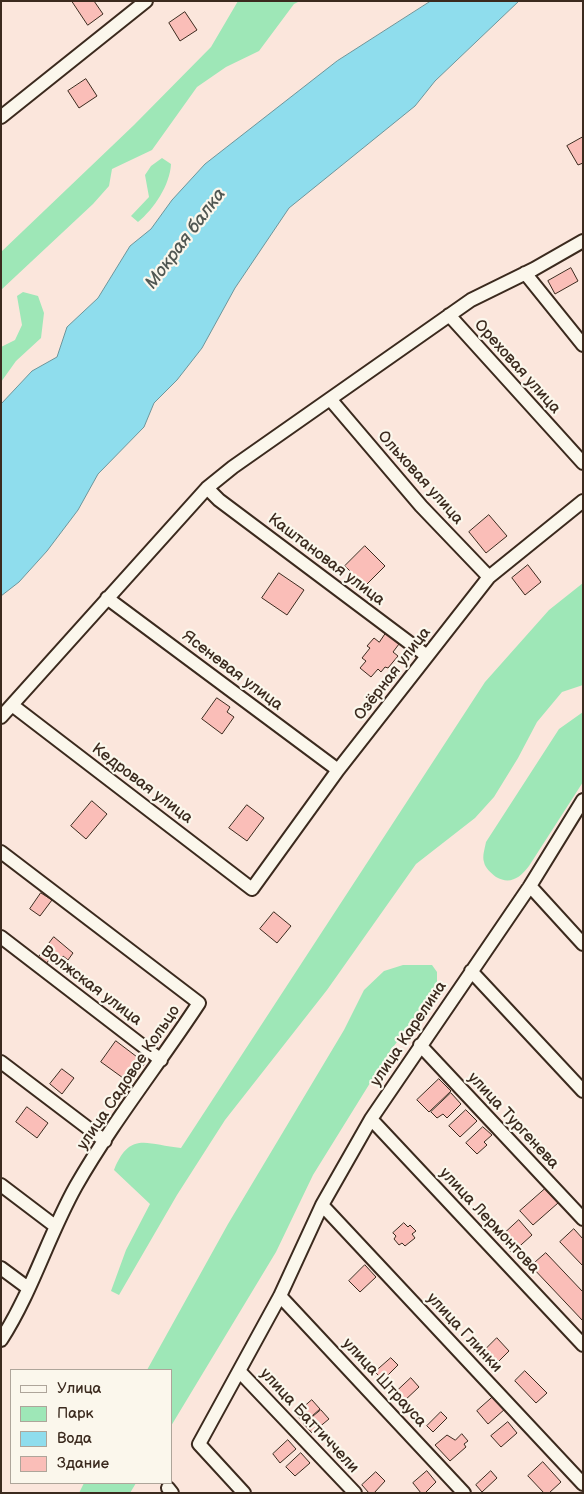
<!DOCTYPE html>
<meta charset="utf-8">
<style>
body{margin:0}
#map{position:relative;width:584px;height:1494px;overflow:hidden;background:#fbe6dc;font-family:"Balsamiq Sans",sans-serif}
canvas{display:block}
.frame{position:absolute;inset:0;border:2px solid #3b2a1e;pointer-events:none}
.legend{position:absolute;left:10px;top:1369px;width:162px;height:115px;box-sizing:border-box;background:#fbf7ec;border:1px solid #aea59a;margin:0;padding:6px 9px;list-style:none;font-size:15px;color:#3b2a1e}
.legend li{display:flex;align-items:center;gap:10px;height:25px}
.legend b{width:25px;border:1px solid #aea59a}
</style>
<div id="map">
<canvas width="584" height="1494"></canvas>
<div class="frame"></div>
<ul class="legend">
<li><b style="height:6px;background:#fbf7ec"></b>Улица</li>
<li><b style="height:14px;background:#9ee7b7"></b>Парк</li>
<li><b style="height:14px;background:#8fdded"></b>Вода</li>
<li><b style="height:14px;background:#fabeb8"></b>Здание</li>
</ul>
</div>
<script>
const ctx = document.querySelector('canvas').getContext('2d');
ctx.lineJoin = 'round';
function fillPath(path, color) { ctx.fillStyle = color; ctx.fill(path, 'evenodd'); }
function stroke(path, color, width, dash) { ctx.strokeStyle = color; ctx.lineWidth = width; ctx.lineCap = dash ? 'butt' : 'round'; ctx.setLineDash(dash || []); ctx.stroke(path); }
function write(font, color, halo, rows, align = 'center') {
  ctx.font = font + ' "Balsamiq Sans",sans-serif'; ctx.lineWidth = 4.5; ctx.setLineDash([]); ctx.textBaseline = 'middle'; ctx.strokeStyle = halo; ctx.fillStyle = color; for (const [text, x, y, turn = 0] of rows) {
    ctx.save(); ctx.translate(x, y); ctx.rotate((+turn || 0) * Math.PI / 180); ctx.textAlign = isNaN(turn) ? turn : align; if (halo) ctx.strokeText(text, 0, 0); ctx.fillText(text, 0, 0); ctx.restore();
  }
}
fillPath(new Path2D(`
 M 238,1 L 300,1 L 294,4 L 259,51 L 226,67 L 197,87 L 152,150 L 112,169 L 109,186 L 93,204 L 1,290 L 1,252 L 134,125 L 211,47 Z
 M 162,158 L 171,164 C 170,185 154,209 138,222 L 131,216 L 149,197 L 145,175 L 151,166 Z
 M 23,292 L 38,296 L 44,313 L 41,338 L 16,361 L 1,382 L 1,347 L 15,340 L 22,325 L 17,296 Z
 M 583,583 L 583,685 L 562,692 L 537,722 L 518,758 L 494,797 L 475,818 L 416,864 L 327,990 L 225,1120 L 177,1195 L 119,1295 L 111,1291 L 126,1250 L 150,1204 L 114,1170 C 130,1130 147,1145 181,1148 L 485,682 L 549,610 Z
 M 583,712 L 583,782 L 529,866 C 520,878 510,885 496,877 C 491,873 485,868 484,862 C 482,856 485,848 486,842 L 559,729 Z
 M 403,965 L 432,965 L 437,972 L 437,988 L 388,1054 L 313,1175 L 276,1252 L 171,1426 L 171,1370 L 147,1370 L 228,1224 L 344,1030 L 364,990 L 384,971 Z
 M 84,1483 L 136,1483 L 130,1493 L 79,1493 Z`), '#9ee7b7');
const water = new Path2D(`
 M 431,1 L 519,1 L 435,81 L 415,106 L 289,208 L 235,288 L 202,348 L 177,380 L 154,403 L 144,427 L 98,474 L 78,510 L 47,551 L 19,582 L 1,596 L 1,404 L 32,371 L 57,357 L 67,327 L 98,298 L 130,246 L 151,229 L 172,200 L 205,164 L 337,61 Z`);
fillPath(water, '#8fdded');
stroke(water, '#6d959a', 1);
const building = new Path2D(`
 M 72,1 L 94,1 L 103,14 L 88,25 Z
 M 185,12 L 197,30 L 180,41 L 169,23 Z
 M 86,79 L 97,96 L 79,108 L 68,91 Z
 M 583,137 L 583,163 L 578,165 L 567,146 Z
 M 571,268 L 578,281 L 555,294 L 548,281 Z
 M 489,515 L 507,536 L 486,553 L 469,532 Z
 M 365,546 L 385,566 L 365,586 L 345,566 Z
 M 528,565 L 541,582 L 525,595 L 512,578 Z
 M 279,573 L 304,590 L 287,615 L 262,598 Z
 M 386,633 L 399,644 L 393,652 L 398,656 L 388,668 L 385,667 L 381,672 L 378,669 L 371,677 L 360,668 L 366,661 L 362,658 L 370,648 L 367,646 L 374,638 L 379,642 Z
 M 217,698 L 230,707 L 227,712 L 234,717 L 222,734 L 202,719 Z
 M 92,801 L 107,814 L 86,839 L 71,826 Z
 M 247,805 L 264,818 L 247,841 L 229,828 Z
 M 41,893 L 52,900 L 40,916 L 30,909 Z
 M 274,912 L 291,926 L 277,943 L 260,929 Z
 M 54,937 L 73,953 L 68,960 L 63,956 L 58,963 L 51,957 L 46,964 L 38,958 Z
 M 116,1041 L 145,1063 L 130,1083 L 101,1062 Z
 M 62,1069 L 74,1078 L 62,1094 L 50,1084 Z
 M 439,1079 L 451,1091 L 429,1112 L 417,1100 Z
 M 451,1093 L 461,1104 L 447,1118 L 443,1114 L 437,1118 L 431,1112 Z
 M 27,1107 L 48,1123 L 37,1138 L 16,1122 Z
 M 466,1110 L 477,1121 L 460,1137 L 449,1126 Z
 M 483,1127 L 492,1135 L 484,1142 L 487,1145 L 477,1154 L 466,1143 Z
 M 545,1189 L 558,1203 L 533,1225 L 520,1211 Z
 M 519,1220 L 532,1235 L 512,1253 L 502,1241 L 509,1235 L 506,1232 Z
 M 404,1223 L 408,1227 L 410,1225 L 416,1231 L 412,1234 L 415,1238 L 405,1246 L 402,1243 L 399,1245 L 394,1239 L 396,1236 L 393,1233 Z
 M 574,1229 L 583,1239 L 583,1266 L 560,1242 Z
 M 546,1253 L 583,1292 L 583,1321 L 531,1266 Z
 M 365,1265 L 376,1277 L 360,1292 L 349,1281 Z
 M 497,1338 L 509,1351 L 496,1364 L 484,1351 Z
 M 391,1358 L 398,1365 L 383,1380 L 375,1372 Z
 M 525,1371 L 547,1393 L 536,1403 L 515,1381 Z
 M 411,1378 L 419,1387 L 403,1402 L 395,1393 Z
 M 494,1396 L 505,1409 L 488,1424 L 477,1411 Z
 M 312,1400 L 320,1409 L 304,1423 L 296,1414 Z
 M 321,1410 L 329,1419 L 312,1433 L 304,1424 Z
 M 441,1412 L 447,1418 L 433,1432 L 427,1426 Z
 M 508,1422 L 517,1433 L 501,1447 L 491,1436 Z
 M 462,1434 L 468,1441 L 464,1444 L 466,1447 L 450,1461 L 435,1445 L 447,1435 L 455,1440 Z
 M 288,1440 L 296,1449 L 280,1463 L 273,1454 Z
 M 301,1453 L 310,1463 L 295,1476 L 286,1467 Z
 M 543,1462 L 561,1482 L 549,1493 L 544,1493 L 528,1476 Z
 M 427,1471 L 436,1482 L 425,1493 L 421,1493 L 413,1483 Z
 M 491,1471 L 497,1478 L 482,1492 L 476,1485 Z
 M 376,1472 L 385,1481 L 374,1493 L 369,1493 L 362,1485 Z`);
fillPath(building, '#fabeb8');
stroke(building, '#3b2a1e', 1);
const street = new Path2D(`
 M 1,117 L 146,1
 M 525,273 L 583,345
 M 449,315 L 583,463
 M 330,399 L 421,506 L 489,577
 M 207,488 L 219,500 L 427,656
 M 107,598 L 338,770
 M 12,705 L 252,889 L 338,770 L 489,577 L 583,501
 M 1,717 L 207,488 L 233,467 L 471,300 L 534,269 L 583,241
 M 1,852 L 199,1003 C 159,1064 112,1123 76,1186 C 48,1236 32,1292 1,1340
 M 530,886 L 583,944
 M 1,937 L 161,1060
 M 471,971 L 583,1091
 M 420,1045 L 583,1219
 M 1,1062 L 105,1141
 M 371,1119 L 583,1345
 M 1,1185 L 55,1226
 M 322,1205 L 583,1484
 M 1,1268 L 28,1288
 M 280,1296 L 464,1493
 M 240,1372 L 355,1493
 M 168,1488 L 172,1493
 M 244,1493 L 199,1444 L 280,1296 L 322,1205 L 371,1119 L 530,886 L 583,800`);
stroke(street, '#3b2a1e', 16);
stroke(street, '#fbf7ec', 12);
write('16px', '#3b2a1e', '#fbf7ec', [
 ["Ореховая улица",517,367,48],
 ["Ольховая улица",420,478,48],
 ["Каштановая улица",326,560,37],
 ["Ясеневая улица",232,671,37],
 ["Озёрная улица",393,674,-52],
 ["Кедровая улица",142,784,37],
 ["Волжская улица",91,986,37],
 ["улица Карелина",409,1034,-56],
 ["улица Садовое Кольцо",129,1078,-56],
 ["улица Тургенева",513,1121,47],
 ["улица Лермонтова",489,1221,47],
 ["улица Глинки",464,1333,47],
 ["улица Штрауса",384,1383,47],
 ["улица Баттиччели",309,1421,47]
]);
write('italic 18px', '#505752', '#fbf7ec', [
 ["Мокрая балка",186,239,-53]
]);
</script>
